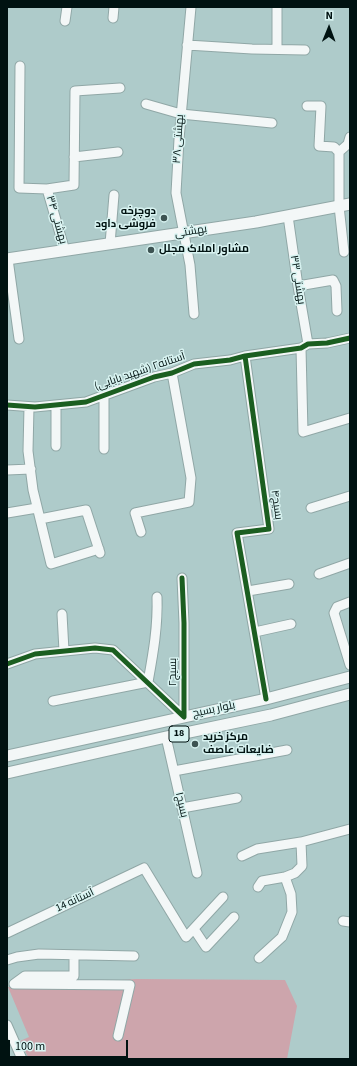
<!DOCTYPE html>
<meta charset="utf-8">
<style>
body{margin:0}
#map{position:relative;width:357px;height:1066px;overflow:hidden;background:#aecbca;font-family:"Source Sans 3",sans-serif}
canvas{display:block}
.frame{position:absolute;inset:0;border:8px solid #001211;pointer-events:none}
.north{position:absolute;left:309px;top:8px;width:40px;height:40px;-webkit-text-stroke:3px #d8f3f1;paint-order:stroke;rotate:1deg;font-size:11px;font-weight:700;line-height:16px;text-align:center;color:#001211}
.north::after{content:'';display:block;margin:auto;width:14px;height:18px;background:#001211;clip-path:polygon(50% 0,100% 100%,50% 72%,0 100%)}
.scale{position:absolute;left:8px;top:1040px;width:120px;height:18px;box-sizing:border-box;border:2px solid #001211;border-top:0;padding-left:5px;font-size:12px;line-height:14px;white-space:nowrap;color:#001211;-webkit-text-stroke:3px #d8f3f1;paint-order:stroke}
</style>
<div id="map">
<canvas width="357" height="1066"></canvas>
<div class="frame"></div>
<div class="north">N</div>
<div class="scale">100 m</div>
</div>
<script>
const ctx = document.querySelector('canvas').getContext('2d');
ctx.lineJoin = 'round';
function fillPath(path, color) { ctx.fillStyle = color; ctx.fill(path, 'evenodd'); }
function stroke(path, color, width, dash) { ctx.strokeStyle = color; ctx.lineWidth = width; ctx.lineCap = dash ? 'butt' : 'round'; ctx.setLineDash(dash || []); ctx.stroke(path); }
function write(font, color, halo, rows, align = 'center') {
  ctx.font = font + ' "Source Sans 3",Cairo,sans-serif'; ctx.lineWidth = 3; ctx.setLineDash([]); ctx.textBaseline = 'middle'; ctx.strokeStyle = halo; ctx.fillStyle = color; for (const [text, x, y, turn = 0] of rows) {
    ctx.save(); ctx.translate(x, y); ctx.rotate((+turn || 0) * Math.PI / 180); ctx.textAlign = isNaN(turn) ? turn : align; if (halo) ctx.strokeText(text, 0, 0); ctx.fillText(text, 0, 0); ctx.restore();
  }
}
fillPath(new Path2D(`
 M 136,979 L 285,980 L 297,1006 L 287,1059 L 29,1059 L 20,1041 L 29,1037 L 8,987 Z`), '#cda5ac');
const minor = new Path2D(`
 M 191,7 L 179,139 L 176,193 L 190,265 L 194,314
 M 113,18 L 114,7
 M 65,21 L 67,7
 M 187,45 L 252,49 L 305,50
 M 277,49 L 277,7
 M 20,66 L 19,188 L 47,189 L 74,185 L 75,91 L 120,88
 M 146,104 L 181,114 L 272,123
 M 307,106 L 321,106 L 319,146 L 334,147 L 339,152
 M 74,157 L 118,152
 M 47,189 L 65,251
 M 288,216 L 298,286 L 308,344
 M 110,244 L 114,195
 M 344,252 L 339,206 L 339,152 L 348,144 L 350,137
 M 8,259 L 19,339
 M 298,286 L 333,280 L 336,286 L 337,311
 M 301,348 L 303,432 L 350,418
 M 245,356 L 269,529 L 237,533 L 266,699
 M 7,405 L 35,407 L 86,402 L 154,377 L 172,373 L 194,364 L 230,360 L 245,356 L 301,348 L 308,344 L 327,343 L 350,338
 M 56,405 L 56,446
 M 29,407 L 28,451 L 33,490 L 51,564 L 99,549
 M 104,449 L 104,395
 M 7,470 L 31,469
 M 311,508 L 350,496
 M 7,513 L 37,508
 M 40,519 L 86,510 L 100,553
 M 141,532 L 135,513 L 189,502 L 191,478 L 172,373
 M 319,574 L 350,563
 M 248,591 L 289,584
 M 350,602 L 337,607 L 334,613 L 350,665
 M 62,614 L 64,651
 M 255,632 L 291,624
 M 7,664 L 35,654 L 95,648 L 113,650 L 184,717 L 184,623 L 182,578
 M 148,682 C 153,654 158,627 157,597
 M 53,701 L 148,682
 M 166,737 L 197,873
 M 174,771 L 287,750
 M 182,808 L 237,798
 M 242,856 L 257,849 L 301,842
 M 258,887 L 262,881 L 285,877
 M 343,921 L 350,922
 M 194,929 L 206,947 L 234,917
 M 7,933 L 144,868 L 186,937 L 223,897
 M 74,955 L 74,976 L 25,976 L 14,984 L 130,985 L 118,1036
 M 259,958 L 282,937 L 292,912 L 291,894 L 285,877 L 295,873 L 302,866 L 301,842 L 350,829
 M 7,960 L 17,957 L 39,954 L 134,956
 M 7,1025 L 22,1059`);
const major = new Path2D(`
 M 7,259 L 256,222 L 350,204
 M 7,756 L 266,699 L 350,677
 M 7,773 L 166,737 L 271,715 L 350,694`);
stroke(minor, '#90a7a6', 11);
stroke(major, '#90a7a6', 13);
stroke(minor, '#f3f7f7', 9);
stroke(major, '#f3f7f7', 11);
stroke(new Path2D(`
 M 245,356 L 269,529 L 237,533 L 266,699
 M 7,405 L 35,407 L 86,402 L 154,377 L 172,373 L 194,364 L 230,360 L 245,356 L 301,348 L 308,344 L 327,343 L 350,338
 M 7,664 L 35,654 L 95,648 L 113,650 L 184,717 L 184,623 L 182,578`), '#1b5e20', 5);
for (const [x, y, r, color] of [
 [164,218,4,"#3d5352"],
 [151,250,4,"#3d5352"],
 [195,744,4,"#3d5352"]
]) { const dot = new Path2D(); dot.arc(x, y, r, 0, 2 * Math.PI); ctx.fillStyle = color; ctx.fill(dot); stroke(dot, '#d8f3f1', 1.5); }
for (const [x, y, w] of [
 [179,734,20]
]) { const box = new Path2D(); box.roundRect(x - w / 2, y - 8, w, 16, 3); ctx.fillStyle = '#d8f3f1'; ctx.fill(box); stroke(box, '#001211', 1); }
write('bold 10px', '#001211', null, [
 ["18",179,734]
]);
write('11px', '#001211', '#d8f3f1', [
 ["بهشتی ۳۸",179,139,-86],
 ["بهشتی ۳۴",56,220,74],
 ["بهشتی",191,232,-9],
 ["بهشتی ۳۳",297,280,81],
 ["آستانه۲ (شهید بابایی)",140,372,-19],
 ["بسیج۴",276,505,82],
 ["بسیج۲",174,672,-90],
 ["بلوار بسیج",214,710,-12],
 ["بسیج۱",181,805,77],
 ["آستانه 14",75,901,-25]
]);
write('bold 11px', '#001211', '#d8f3f1', [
 ["دوچرخه",156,212,"right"],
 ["فروشی داود",156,225,"right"],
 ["مشاور املاک مجلل",159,250],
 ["مرکز خرید",203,738],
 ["ضایعات عاصف",203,751]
], 'left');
</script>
